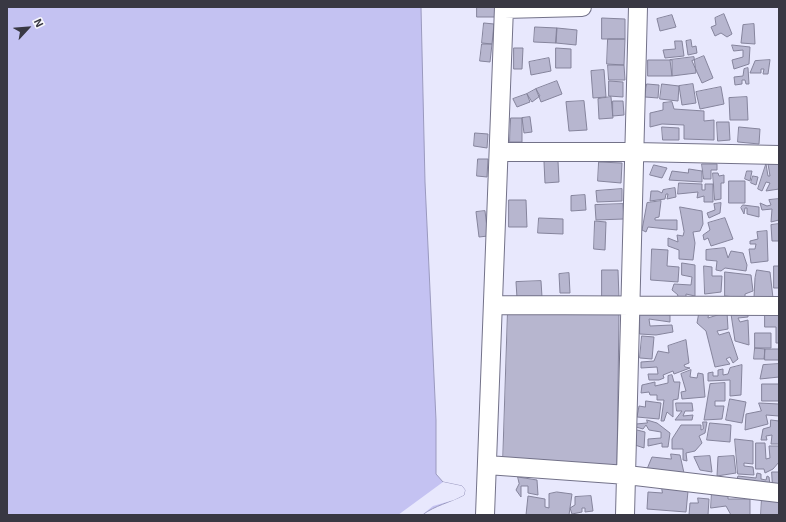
<!DOCTYPE html>
<style>
body{margin:0}
#map{position:relative;width:786px;height:522px;overflow:hidden;background:#e8e8fd;font-family:"Exo 2",sans-serif}
canvas{display:block}
.frame{position:absolute;inset:0;border:8px solid #393843;pointer-events:none}
.north{position:absolute;left:8px;top:8px;width:40px;height:40px;-webkit-text-stroke:3px #f7f7fc;paint-order:stroke;rotate:64deg;font-size:11px;font-weight:700;line-height:16px;text-align:center;color:#393843}
.north::after{content:'';display:block;margin:auto;width:14px;height:18px;background:#393843;clip-path:polygon(50% 0,100% 100%,50% 72%,0 100%)}
</style>
<div id="map">
<canvas width="786" height="522"></canvas>
<div class="frame"></div>
<div class="north">N</div>
</div>
<script>
const ctx = document.querySelector('canvas').getContext('2d');
ctx.lineJoin = 'round';
function fillPath(path, color) { ctx.fillStyle = color; ctx.fill(path, 'evenodd'); }
function stroke(path, color, width, dash) { ctx.strokeStyle = color; ctx.lineWidth = width; ctx.lineCap = dash ? 'butt' : 'round'; ctx.setLineDash(dash || []); ctx.stroke(path); }
const water = new Path2D(`
 M 7,7 L 421,7 L 425,182 L 436,420 L 436,474 L 443,482 L 462,486 L 465,490 L 464,495 C 449,503 436,505 422,515 L 7,515 Z`);
fillPath(water, '#c4c2f2');
stroke(water, '#9a99be', 1);
fillPath(new Path2D(`
 M 443,482 L 462,486 L 465,490 L 464,495 L 454,500 L 433,506 L 422,515 L 398,515 Z`), '#e8e8fd');
const building = new Path2D(`
 M 477,7 L 496,7 L 496,17 L 477,17 Z
 M 724,14 L 732,34 L 727,37 L 721,33 L 715,36 L 711,27 L 716,25 L 715,18 Z
 M 672,15 L 676,27 L 660,31 L 657,19 Z
 M 602,18 L 625,19 L 625,39 L 602,39 Z
 M 484,23 L 494,24 L 492,44 L 482,43 Z
 M 754,24 L 755,44 L 741,43 L 743,25 Z
 M 535,27 L 557,28 L 556,43 L 534,42 Z
 M 557,28 L 577,30 L 576,45 L 556,43 Z
 M 608,39 L 625,39 L 624,65 L 607,64 Z
 M 691,40 L 692,47 L 696,46 L 697,53 L 688,55 L 686,41 Z
 M 675,41 L 682,41 L 684,56 L 665,58 L 663,50 L 675,49 Z
 M 482,44 L 492,44 L 490,62 L 480,61 Z
 M 732,45 L 750,47 L 749,64 L 734,69 L 732,60 L 743,57 L 743,50 L 734,51 Z
 M 514,48 L 523,48 L 522,69 L 514,69 Z
 M 556,48 L 571,49 L 571,68 L 556,68 Z
 M 704,56 L 713,78 L 702,83 L 692,61 Z
 M 694,57 L 696,73 L 672,76 L 670,60 Z
 M 549,58 L 551,71 L 531,75 L 529,62 Z
 M 648,60 L 672,60 L 672,76 L 648,76 Z
 M 770,60 L 768,74 L 763,74 L 764,69 L 761,69 L 761,73 L 750,73 L 755,61 Z
 M 608,65 L 624,65 L 625,80 L 609,80 Z
 M 748,68 L 749,84 L 746,84 L 745,80 L 742,80 L 742,84 L 735,85 L 734,77 L 743,76 L 744,69 Z
 M 604,70 L 606,97 L 593,98 L 591,71 Z
 M 557,81 L 562,94 L 541,102 L 536,89 Z
 M 609,81 L 623,82 L 623,97 L 609,96 Z
 M 647,84 L 659,85 L 658,98 L 645,97 Z
 M 662,84 L 679,86 L 678,101 L 660,99 Z
 M 693,84 L 696,103 L 682,105 L 679,86 Z
 M 721,87 L 724,104 L 700,109 L 696,92 Z
 M 536,89 L 540,96 L 532,102 L 527,94 Z
 M 527,94 L 530,102 L 517,107 L 513,99 Z
 M 611,97 L 613,118 L 599,119 L 598,99 Z
 M 747,97 L 748,120 L 730,120 L 729,98 Z
 M 584,101 L 587,130 L 569,131 L 566,102 Z
 M 613,101 L 623,101 L 624,115 L 613,116 Z
 M 672,102 L 674,109 L 704,111 L 704,121 L 714,120 L 714,140 L 684,139 L 684,125 L 662,124 L 650,127 L 650,113 L 663,110 L 663,103 Z
 M 530,117 L 532,132 L 524,133 L 522,118 Z
 M 511,118 L 522,118 L 522,142 L 510,142 Z
 M 717,122 L 729,122 L 730,140 L 718,141 Z
 M 662,127 L 679,128 L 679,140 L 663,140 Z
 M 739,127 L 760,129 L 759,144 L 738,142 Z
 M 475,133 L 488,134 L 487,148 L 474,146 Z
 M 478,159 L 488,159 L 487,177 L 477,176 Z
 M 558,161 L 559,182 L 545,183 L 544,162 Z
 M 599,162 L 622,163 L 621,183 L 598,181 Z
 M 702,164 L 717,164 L 717,170 L 711,170 L 711,179 L 704,179 Z
 M 766,164 L 768,176 L 770,176 L 768,164 L 779,164 L 779,189 L 766,191 L 770,183 L 766,182 L 762,191 L 758,189 Z
 M 654,165 L 667,168 L 662,178 L 650,175 Z
 M 689,169 L 702,171 L 702,182 L 669,180 L 672,171 L 688,173 Z
 M 747,171 L 752,171 L 750,181 L 745,179 Z
 M 713,173 L 718,173 L 719,176 L 724,175 L 724,183 L 721,183 L 721,199 L 715,200 Z
 M 753,176 L 758,177 L 756,185 L 751,183 Z
 M 729,181 L 745,181 L 745,203 L 729,203 Z
 M 679,183 L 702,184 L 702,190 L 705,190 L 705,184 L 713,184 L 713,202 L 704,202 L 704,196 L 697,198 L 698,192 L 678,194 Z
 M 675,188 L 676,197 L 667,199 L 668,194 L 666,194 L 665,199 L 650,201 L 651,191 L 658,191 L 662,193 L 663,190 Z
 M 622,189 L 622,201 L 597,202 L 596,191 Z
 M 585,195 L 586,210 L 571,211 L 571,196 Z
 M 779,199 L 779,220 L 771,222 L 772,209 L 762,210 L 760,203 L 767,206 L 771,205 L 769,200 Z
 M 509,200 L 526,200 L 527,227 L 509,227 Z
 M 661,201 L 659,217 L 655,218 L 655,220 L 677,220 L 677,230 L 648,227 L 646,232 L 642,230 L 647,203 Z
 M 721,203 L 720,213 L 709,218 L 707,213 L 715,210 L 714,204 Z
 M 623,204 L 624,219 L 596,220 L 595,205 Z
 M 743,205 L 759,207 L 759,217 L 747,214 L 747,208 L 745,208 L 744,214 L 741,208 Z
 M 680,207 L 702,211 L 703,224 L 700,231 L 693,232 L 695,243 L 693,260 L 679,259 L 679,250 L 668,246 L 668,238 L 678,242 L 677,235 L 683,236 L 684,232 Z
 M 485,211 L 488,236 L 479,237 L 476,212 Z
 M 539,218 L 563,219 L 563,234 L 538,233 Z
 M 725,218 L 733,239 L 711,246 L 708,238 L 704,240 L 703,235 L 710,230 L 708,223 Z
 M 595,221 L 606,222 L 605,250 L 594,249 Z
 M 779,224 L 779,241 L 772,241 L 771,225 Z
 M 767,231 L 768,261 L 751,263 L 749,249 L 755,249 L 756,244 L 750,244 L 750,241 L 758,239 L 757,232 Z
 M 725,248 L 728,258 L 731,251 L 743,253 L 747,265 L 746,271 L 725,268 L 721,271 L 716,270 L 717,261 L 706,260 L 706,250 Z
 M 652,249 L 668,250 L 667,266 L 679,267 L 678,282 L 651,280 Z
 M 682,263 L 695,265 L 695,296 L 686,294 L 686,299 L 675,301 L 678,295 L 672,290 L 674,284 L 691,285 L 692,277 L 682,275 Z
 M 704,266 L 712,267 L 712,276 L 722,276 L 721,292 L 705,294 Z
 M 774,266 L 779,266 L 779,288 L 774,288 Z
 M 602,270 L 618,270 L 619,299 L 602,299 Z
 M 757,270 L 770,272 L 773,298 L 754,297 L 755,278 Z
 M 725,272 L 751,275 L 753,291 L 745,294 L 745,298 L 725,296 Z
 M 569,273 L 570,293 L 560,293 L 559,274 Z
 M 541,281 L 542,297 L 517,298 L 516,282 Z
 M 508,309 L 619,313 L 617,466 L 503,463 Z
 M 709,311 L 708,318 L 727,312 L 728,329 L 717,331 L 719,335 L 729,332 L 738,359 L 733,363 L 730,357 L 726,359 L 730,364 L 715,367 L 706,331 L 697,323 L 699,312 Z
 M 640,312 L 670,315 L 670,322 L 649,319 L 650,326 L 672,325 L 673,332 L 656,335 L 640,334 Z
 M 748,312 L 748,317 L 738,318 L 740,322 L 748,320 L 749,345 L 735,341 L 731,314 Z
 M 765,312 L 779,312 L 779,343 L 776,343 L 776,327 L 765,327 Z
 M 755,333 L 771,333 L 771,348 L 755,348 Z
 M 642,336 L 654,337 L 652,359 L 640,358 Z
 M 686,340 L 689,363 L 684,365 L 685,367 L 690,368 L 674,374 L 673,371 L 663,375 L 664,378 L 659,380 L 649,380 L 648,374 L 658,374 L 657,367 L 641,368 L 641,362 L 654,361 L 658,351 L 669,353 L 668,346 Z
 M 755,348 L 765,349 L 764,359 L 754,359 Z
 M 765,349 L 779,349 L 779,360 L 765,360 Z
 M 779,364 L 779,377 L 760,379 L 763,365 Z
 M 742,365 L 741,395 L 730,396 L 730,380 L 708,381 L 708,373 L 713,372 L 713,376 L 718,376 L 718,370 L 723,369 L 723,375 L 728,374 L 730,368 Z
 M 691,370 L 690,377 L 697,378 L 698,373 L 703,374 L 705,397 L 682,399 L 681,392 L 686,391 L 681,374 Z
 M 672,375 L 674,382 L 680,382 L 678,399 L 673,400 L 673,417 L 667,412 L 664,421 L 661,421 L 664,400 L 657,400 L 657,395 L 650,395 L 649,392 L 641,393 L 642,385 L 655,382 L 655,386 L 668,383 L 668,376 Z
 M 725,383 L 725,401 L 715,401 L 715,406 L 724,406 L 722,419 L 704,420 L 710,384 Z
 M 762,384 L 779,384 L 779,401 L 762,401 Z
 M 730,399 L 746,402 L 742,423 L 726,420 Z
 M 646,401 L 661,403 L 659,419 L 637,417 L 639,406 L 645,407 Z
 M 676,403 L 692,403 L 693,411 L 685,411 L 683,416 L 693,415 L 692,420 L 675,420 L 682,411 L 677,411 Z
 M 759,403 L 779,404 L 779,416 L 766,415 L 768,424 L 745,430 L 746,414 L 761,411 Z
 M 647,420 L 657,423 L 670,433 L 668,447 L 662,447 L 662,443 L 648,446 L 648,439 L 661,438 L 661,432 L 649,430 L 646,425 L 643,429 L 636,427 L 636,424 L 647,423 Z
 M 771,420 L 779,421 L 779,444 L 771,444 L 772,435 L 766,436 L 767,440 L 761,440 L 763,429 L 770,427 Z
 M 703,422 L 707,422 L 705,433 L 699,436 L 702,443 L 695,451 L 686,453 L 687,461 L 683,460 L 683,449 L 672,449 L 672,439 L 681,425 L 701,425 L 701,430 L 703,429 Z
 M 710,423 L 731,425 L 730,442 L 707,440 Z
 M 637,430 L 645,432 L 644,448 L 635,445 Z
 M 735,439 L 753,441 L 753,464 L 744,463 L 744,466 L 753,467 L 754,475 L 738,474 Z
 M 756,443 L 765,443 L 766,459 L 770,458 L 769,446 L 779,446 L 779,462 L 773,469 L 765,473 L 764,469 L 756,469 Z
 M 671,454 L 680,455 L 684,473 L 647,469 L 652,457 L 671,459 Z
 M 710,456 L 712,472 L 700,470 L 694,457 Z
 M 734,456 L 736,473 L 717,476 L 718,457 Z
 M 772,472 L 779,472 L 779,492 L 736,482 L 738,476 L 756,478 L 757,473 L 761,474 L 761,479 L 766,480 L 767,476 L 769,477 L 770,485 L 772,485 Z
 M 518,477 L 537,480 L 538,495 L 528,493 L 528,486 L 521,486 L 521,497 L 516,490 L 519,484 Z
 M 662,488 L 688,491 L 686,512 L 647,509 L 648,492 L 662,493 Z
 M 712,491 L 728,493 L 728,499 L 750,499 L 750,515 L 731,515 L 726,506 L 711,508 Z
 M 557,492 L 572,494 L 569,515 L 526,515 L 528,496 L 545,499 L 545,507 L 549,508 L 549,494 Z
 M 591,496 L 593,511 L 585,512 L 585,508 L 582,508 L 582,512 L 572,514 L 570,508 L 575,505 L 575,497 Z
 M 762,497 L 779,498 L 779,515 L 761,515 Z
 M 698,498 L 709,499 L 708,515 L 689,515 L 690,503 L 698,503 Z`);
fillPath(building, '#b7b6cf');
stroke(building, '#85849c', 1);
const minor = new Path2D(`
 M 504,9 L 582,7
 M 499,152 L 635,152 L 779,155
 M 494,305 L 779,306
 M 487,465 L 627,475 L 779,493
 M 485,515 L 504,7
 M 625,515 L 638,7`);
stroke(minor, '#737289', 20);
stroke(minor, '#fff', 18);
</script>
